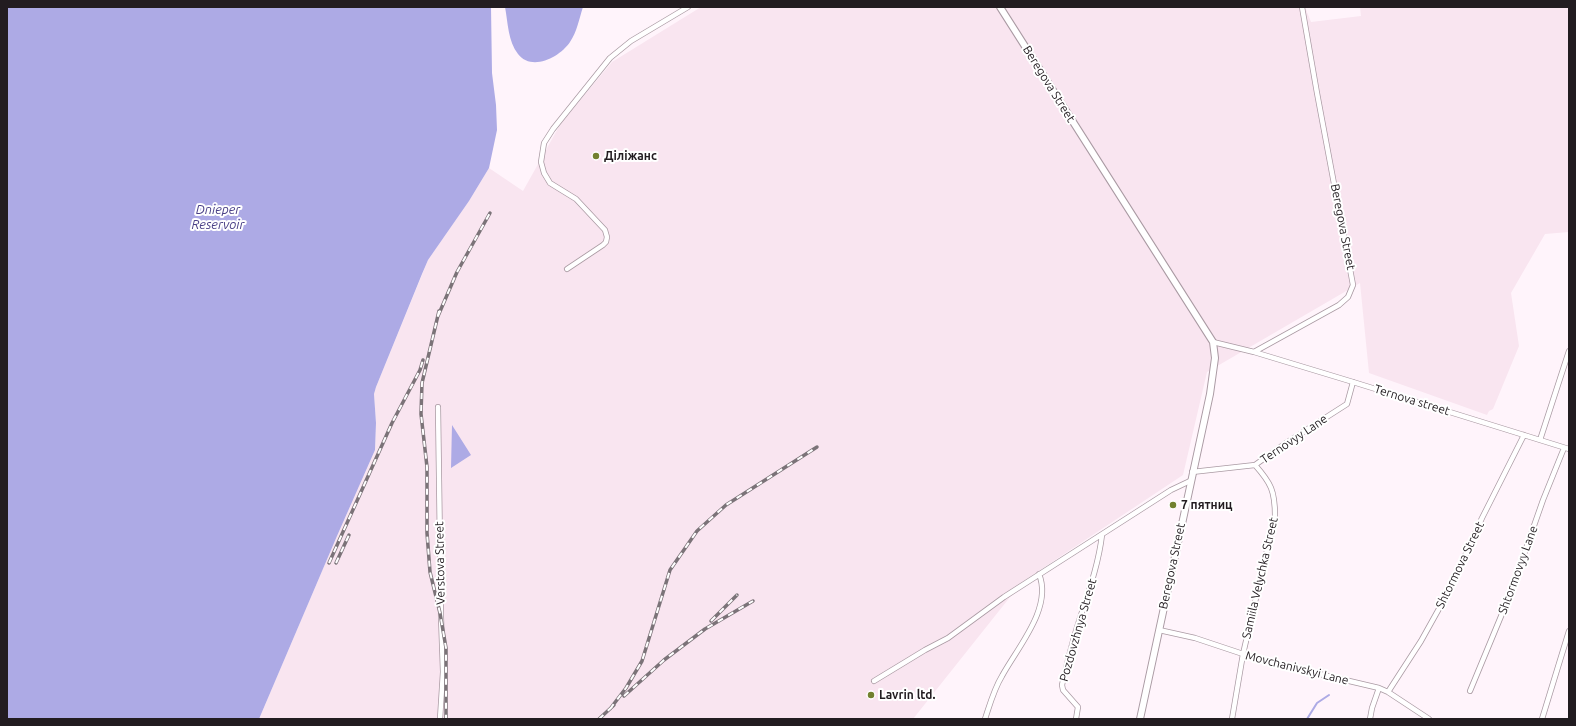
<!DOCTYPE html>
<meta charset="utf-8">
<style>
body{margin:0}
#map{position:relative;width:1576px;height:726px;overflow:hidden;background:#fff4fb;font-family:Ubuntu,sans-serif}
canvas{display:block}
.frame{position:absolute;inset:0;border:8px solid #221c20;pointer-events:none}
</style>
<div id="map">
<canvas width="1576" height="726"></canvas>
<div class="frame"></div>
</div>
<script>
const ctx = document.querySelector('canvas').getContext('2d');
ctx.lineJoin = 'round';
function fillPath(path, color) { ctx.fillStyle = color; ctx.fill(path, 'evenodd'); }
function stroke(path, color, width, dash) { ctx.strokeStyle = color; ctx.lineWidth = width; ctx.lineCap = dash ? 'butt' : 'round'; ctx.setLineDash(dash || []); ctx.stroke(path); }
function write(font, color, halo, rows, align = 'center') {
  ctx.font = font + ' Ubuntu,sans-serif'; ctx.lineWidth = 4; ctx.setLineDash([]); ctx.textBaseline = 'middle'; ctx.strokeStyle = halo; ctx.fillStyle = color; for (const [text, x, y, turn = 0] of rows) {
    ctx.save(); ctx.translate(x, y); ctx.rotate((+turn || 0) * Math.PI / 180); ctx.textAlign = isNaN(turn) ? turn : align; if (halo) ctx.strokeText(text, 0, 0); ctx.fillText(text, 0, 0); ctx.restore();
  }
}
fillPath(new Path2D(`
 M 701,7 L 1305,7 L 1311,22 L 1361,16 L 1360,7 L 1569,7 L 1569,232 L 1545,234 L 1511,293 L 1519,346 L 1493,409 L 1489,411 L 1487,415 L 1369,373 L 1360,283 L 1207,372 L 1183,475 L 1022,582 L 913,719 L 259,719 L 337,536 L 375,450 L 376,423 L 374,394 L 376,387 L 428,260 L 469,201 L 489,168 L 523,191 L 561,123 L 612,62 Z`), '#f9e5f0');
fillPath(new Path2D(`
 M 7,7 L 491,7 L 492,73 L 496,105 L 497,130 L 489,168 L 469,201 L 428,260 L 422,274 L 376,387 L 374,394 L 376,423 L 375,450 L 337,536 L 259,719 L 7,719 Z
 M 505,7 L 583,7 C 579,19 577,32 570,42 C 560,57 532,72 518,54 C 508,41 508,23 505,7 Z
 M 452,425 L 471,455 L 451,468 Z`), '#adaae5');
stroke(new Path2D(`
 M 1307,719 L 1317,703 L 1329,695`), '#adaae5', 2);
const minor = new Path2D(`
 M 567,269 L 603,245 L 606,242 L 607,237 L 605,230 L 576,199 L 550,183 L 544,173 L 541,162 L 544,143 L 553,129 L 610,58 L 631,41 L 688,7
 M 1213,342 L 1254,352 L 1339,305 L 1348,297 L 1353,285 L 1317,93 L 1302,7
 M 1254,352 L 1353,382 L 1569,449
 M 438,407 L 441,617 L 443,672 L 440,719
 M 1540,440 L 1569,351
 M 1192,472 L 1255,465 L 1286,443 L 1347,404 L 1353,382
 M 1159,630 L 1195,638 L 1243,654 L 1294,668 L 1379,688 L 1388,692 L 1429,719
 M 874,681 L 925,650 L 948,638 L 1004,597 L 1171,490 L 1190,481
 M 1470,691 L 1509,597 L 1543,500 L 1564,448
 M 1388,692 L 1421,641 L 1450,589 L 1482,518 L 1524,435
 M 985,719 C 990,704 994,689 1002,676 C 1017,648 1053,608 1039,574
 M 1076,719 L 1078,707 L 1063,690 L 1062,685 C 1066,668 1070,651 1075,634 C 1085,601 1098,569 1102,535
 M 1232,719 L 1243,654 L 1275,516 C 1275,491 1271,483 1255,465
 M 1370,719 L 1372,708 L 1379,688
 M 1542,719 L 1569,631`);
const tertiary = new Path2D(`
 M 1000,7 L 1213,342 L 1215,358 L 1210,394 L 1140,719`);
stroke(minor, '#aa9aa3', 6);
stroke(tertiary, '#aa9aa3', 8);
stroke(minor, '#fff', 4.5);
stroke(tertiary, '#fff', 6);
const rail = new Path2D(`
 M 439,311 L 422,383 L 421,414 L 427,467 L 427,533 L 430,572 L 440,613 L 446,648 L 446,719
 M 438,316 L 457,272 L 490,213
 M 329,563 L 392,423 L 420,370 L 423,360
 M 336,563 L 349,535
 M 711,621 L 737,595
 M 624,696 L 664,660 L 705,629 L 753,601
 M 610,709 L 626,688 L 642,661 L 670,570 L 697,531 L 726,505 L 817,447
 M 599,719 L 614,705`);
stroke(rail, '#7b7378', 3.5);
stroke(rail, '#fff', 2, [6]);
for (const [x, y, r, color] of [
 [596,156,4,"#72812f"],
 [1173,505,4,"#72812f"],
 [871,695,4,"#72812f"]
]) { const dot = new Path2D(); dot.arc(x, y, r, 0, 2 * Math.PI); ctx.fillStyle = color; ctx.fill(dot); stroke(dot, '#fff', 1.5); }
write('12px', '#221c20', '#fff', [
 ["Beregova Street",1049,84,58],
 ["Beregova Street",1343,227,79],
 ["Ternova street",1412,400,17],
 ["Ternovyy Lane",1294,439,-34],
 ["Verstova Street",440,563,-91],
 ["Shtormova Street",1460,565,-64],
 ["Beregova Street",1172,566,-78],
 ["Shtormovyy Lane",1518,570,-70],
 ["Samiila Velychka Street",1260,578,-77],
 ["Pozdovzhnya Street",1078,630,-74],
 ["Movchanivskyi Lane",1297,668,14]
]);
write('bold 12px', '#221c20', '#fff', [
 ["Діліжанс",604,156],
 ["7 пятниц",1181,505],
 ["Lavrin ltd.",879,695]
], 'left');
write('italic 13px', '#493f86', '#fff', [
 ["Dnieper",218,210],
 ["Reservoir",218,225]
]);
</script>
